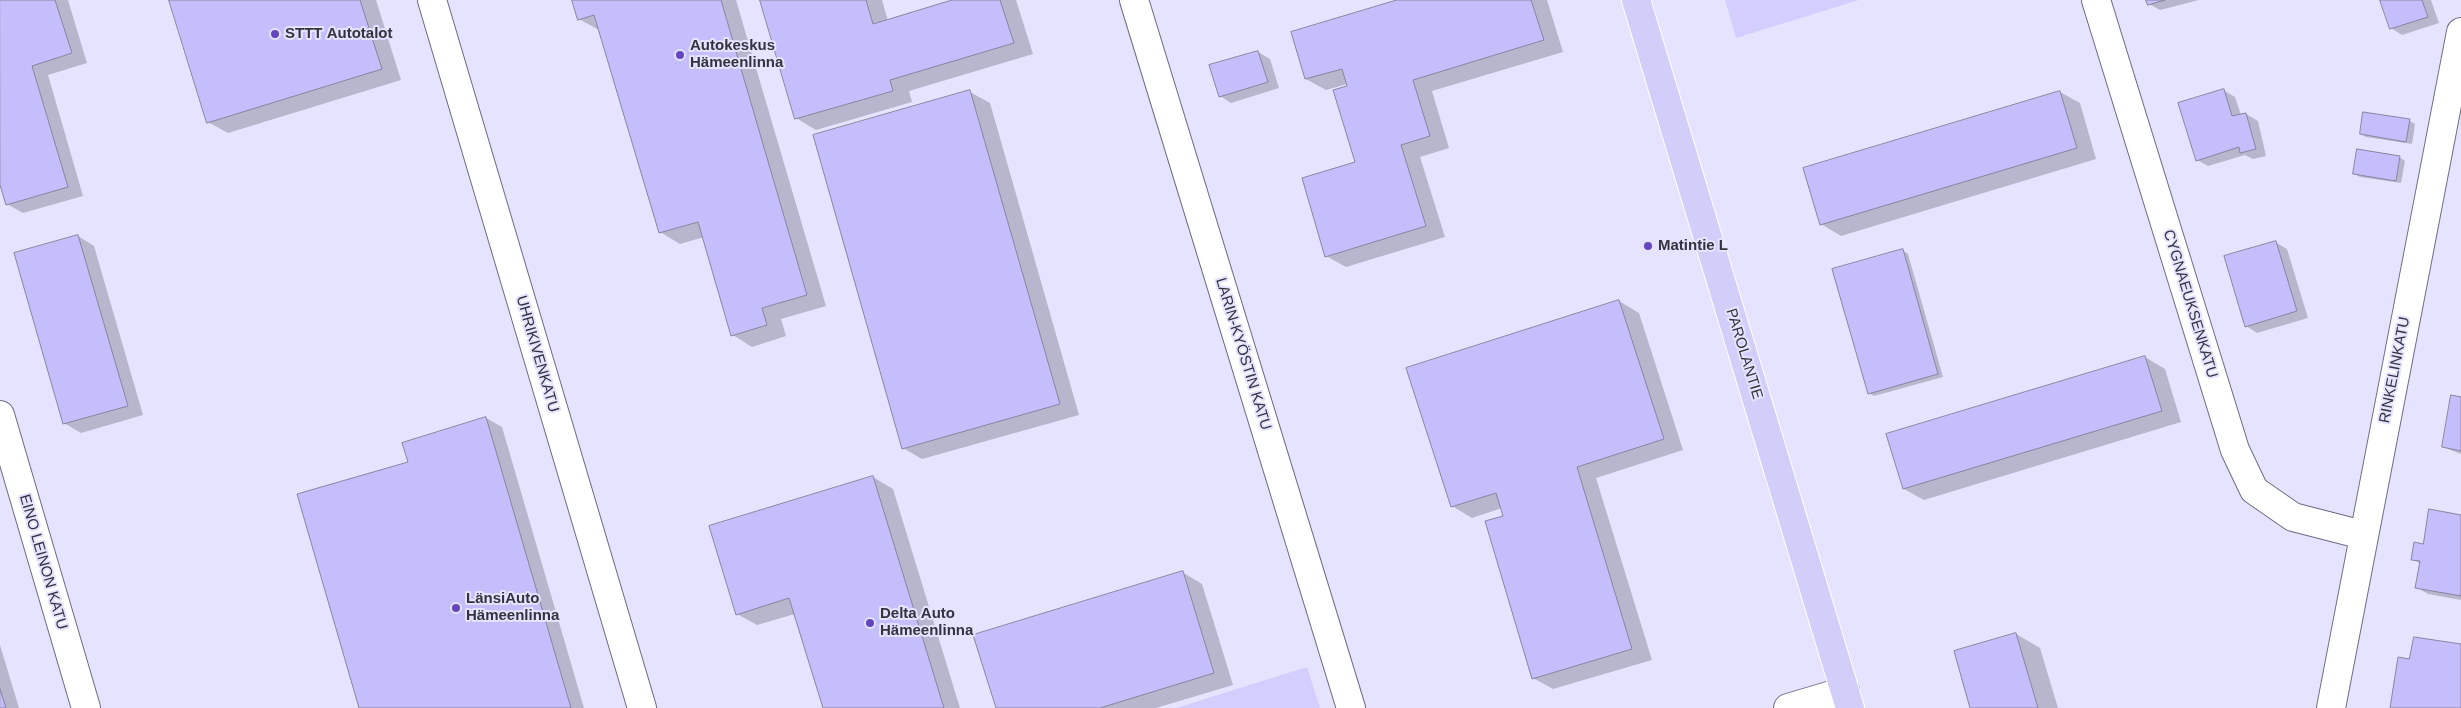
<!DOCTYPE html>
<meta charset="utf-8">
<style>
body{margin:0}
canvas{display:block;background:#e5e3ff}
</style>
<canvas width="2461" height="708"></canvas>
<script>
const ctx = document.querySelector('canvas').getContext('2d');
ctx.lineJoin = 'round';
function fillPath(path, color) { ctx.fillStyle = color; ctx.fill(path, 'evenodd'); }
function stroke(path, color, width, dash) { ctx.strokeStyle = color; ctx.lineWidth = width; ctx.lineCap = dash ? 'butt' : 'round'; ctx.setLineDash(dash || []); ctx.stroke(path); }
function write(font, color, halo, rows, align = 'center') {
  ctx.font = font + ' Arial,sans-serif'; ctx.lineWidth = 4; ctx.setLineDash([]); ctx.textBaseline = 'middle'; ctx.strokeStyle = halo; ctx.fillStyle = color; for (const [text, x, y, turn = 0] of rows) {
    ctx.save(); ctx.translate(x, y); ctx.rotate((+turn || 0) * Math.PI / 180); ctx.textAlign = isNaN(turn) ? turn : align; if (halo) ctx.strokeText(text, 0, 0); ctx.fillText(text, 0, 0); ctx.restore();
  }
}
fillPath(new Path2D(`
 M 1725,0 L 1859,0 L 1736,38 Z
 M 1307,667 L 1320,708 L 1176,708 Z`), '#d3cefe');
fillPath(new Path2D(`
 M 0,0 L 68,0 L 87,63 L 48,75 L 83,196 L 23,213 L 7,204 L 0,180 Z
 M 170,0 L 376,0 L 401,80 L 228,133 L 208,122 Z
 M 573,0 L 736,0 L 826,306 L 781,319 L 786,336 L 752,347 L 733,335 L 704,237 L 680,244 L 660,232 L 599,30 L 579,19 Z
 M 761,0 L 882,0 L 888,21 L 956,0 L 1016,0 L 1033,54 L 909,91 L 912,102 L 816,130 L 796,118 Z
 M 1401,0 L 1547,0 L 1563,52 L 1432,91 L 1449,148 L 1420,157 L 1445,237 L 1346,267 L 1326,256 L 1356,163 L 1348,86 L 1347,84 L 1326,90 L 1306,79 Z
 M 2148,0 L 2199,0 L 2160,10 L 2149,4 Z
 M 2381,0 L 2431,0 L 2439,23 L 2402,35 L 2391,28 Z
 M 1258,52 L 1270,59 L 1279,88 L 1231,103 L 1220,96 Z
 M 2223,90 L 2235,97 L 2241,115 L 2246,114 L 2258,121 L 2266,156 L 2253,159 L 2245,155 L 2208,166 L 2197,160 Z
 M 970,92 L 990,103 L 1079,415 L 922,459 L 903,448 Z
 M 2060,92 L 2080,103 L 2096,159 L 1841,236 L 1821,224 Z
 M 2410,121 L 2415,124 L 2412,144 L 2366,137 L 2361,134 Z
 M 2399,157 L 2405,161 L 2401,183 L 2360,177 L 2354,173 Z
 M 78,236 L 94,246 L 143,415 L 81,433 L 64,423 Z
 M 2275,242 L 2287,249 L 2308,318 L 2257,333 L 2246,326 Z
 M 1903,251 L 1908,254 L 1943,377 L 1874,396 L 1869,393 Z
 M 1619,301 L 1639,313 L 1683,450 L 1596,478 L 1652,660 L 1553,689 L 1533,678 L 1502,508 L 1472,518 L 1452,506 Z
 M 2145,357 L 2165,369 L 2181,422 L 1924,500 L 1904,489 Z
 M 2461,398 L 2461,454 L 2443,447 Z
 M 486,418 L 502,427 L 584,708 L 360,708 L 410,463 Z
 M 873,477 L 893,489 L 960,708 L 825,708 L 795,614 L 757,625 L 737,614 Z
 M 2461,516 L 2461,600 L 2428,594 L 2416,587 L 2421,564 L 2412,559 L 2424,545 Z
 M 1182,572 L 1202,584 L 1233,685 L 1156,708 L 997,708 Z
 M 2016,634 L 2040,648 L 2058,708 L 1972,708 Z
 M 0,645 L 19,708 L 0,708 Z`), '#0003');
const building = new Path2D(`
 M 0,0 L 55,0 L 72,53 L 32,66 L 68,187 L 6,205 L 0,185 Z
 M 169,0 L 360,0 L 382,69 L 207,123 Z
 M 572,0 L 721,0 L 807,295 L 762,308 L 767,325 L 731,336 L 698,222 L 659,233 L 594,15 L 578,20 Z
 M 760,0 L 866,0 L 873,24 L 952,0 L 1000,0 L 1014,43 L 890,80 L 893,91 L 795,119 Z
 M 1397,0 L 1531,0 L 1544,40 L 1413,80 L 1430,136 L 1401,145 L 1426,226 L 1325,257 L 1302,178 L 1355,162 L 1333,90 L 1347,86 L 1342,69 L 1305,79 L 1291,32 Z
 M 2146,0 L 2165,0 L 2148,5 Z
 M 2380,0 L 2422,0 L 2428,17 L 2390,29 Z
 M 1258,51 L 1268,82 L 1219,97 L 1209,65 Z
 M 2224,89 L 2232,116 L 2246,113 L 2256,149 L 2240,153 L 2239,147 L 2196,161 L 2178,103 Z
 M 970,90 L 1060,404 L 902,449 L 813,135 Z
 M 2060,91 L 2077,148 L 1820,225 L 1803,168 Z
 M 2363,112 L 2410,119 L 2406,142 L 2360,134 Z
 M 2357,149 L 2400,156 L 2396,181 L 2353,174 Z
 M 78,235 L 128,406 L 63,424 L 14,253 Z
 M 2276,241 L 2297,311 L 2245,327 L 2224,256 Z
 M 1903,249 L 1938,374 L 1868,394 L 1832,269 Z
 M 1619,300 L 1664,439 L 1577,467 L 1632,649 L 1532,679 L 1485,521 L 1503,516 L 1496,493 L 1451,507 L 1406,368 Z
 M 2145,356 L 2162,411 L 1903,489 L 1886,434 Z
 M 2451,395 L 2461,397 L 2461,451 L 2442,447 Z
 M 486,417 L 571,708 L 359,708 L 297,494 L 408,462 L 402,443 Z
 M 873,476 L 944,708 L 823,708 L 789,598 L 736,615 L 709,526 Z
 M 2429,509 L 2461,515 L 2461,596 L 2415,588 L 2420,561 L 2411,560 L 2414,542 L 2423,544 Z
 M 1183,571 L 1214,673 L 1100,708 L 996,708 L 973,635 Z
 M 2016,633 L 2038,708 L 1970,708 L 1954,651 Z
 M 2414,637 L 2461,644 L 2461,708 L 2390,708 L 2398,657 L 2409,659 Z
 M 0,689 L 6,708 L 0,708 Z`);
fillPath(building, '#c5befd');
stroke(building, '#87859e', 1);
const minor = new Path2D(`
 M 432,0 L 642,708
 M 1134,0 L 1351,708
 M 2096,0 L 2235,450 L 2254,490 L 2293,517 L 2363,535
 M 0,415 L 86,708
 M 1788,708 L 1845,691
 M 2331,708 L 2461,32`);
const major = new Path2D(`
 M 1636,0 L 1850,708`);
stroke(minor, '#6d6b83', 30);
stroke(major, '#fff', 30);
stroke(minor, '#fff', 28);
stroke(major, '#d3cdfa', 28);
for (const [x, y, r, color] of [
 [275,34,5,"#6447bf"],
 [680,55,5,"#6447bf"],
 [1648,246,5,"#6447bf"],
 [456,608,5,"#6447bf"],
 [870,623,5,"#6447bf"]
]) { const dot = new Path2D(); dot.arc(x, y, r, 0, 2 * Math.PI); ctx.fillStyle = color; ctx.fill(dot); stroke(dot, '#e5e3ff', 2); }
write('bold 15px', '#34333e', '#e5e3ff', [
 ["STTT Autotalot",285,34],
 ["Autokeskus",690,46],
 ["Hämeenlinna",690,63],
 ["Matintie L",1658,246],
 ["LänsiAuto",466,599],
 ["Hämeenlinna",466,616],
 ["Delta Auto",880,614],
 ["Hämeenlinna",880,631]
], 'left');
write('15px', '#34333e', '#e5e3ff', [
 ["CYGNAEUKSENKATU",2190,304,73],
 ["UHRIKIVENKATU",537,354,74],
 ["LARIN-KYÖSTIN KATU",1243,354,73],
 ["PAROLANTIE",1744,354,73],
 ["RINKELINKATU",2395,370,-79],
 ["EINO LEINON KATU",43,562,74]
]);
</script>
